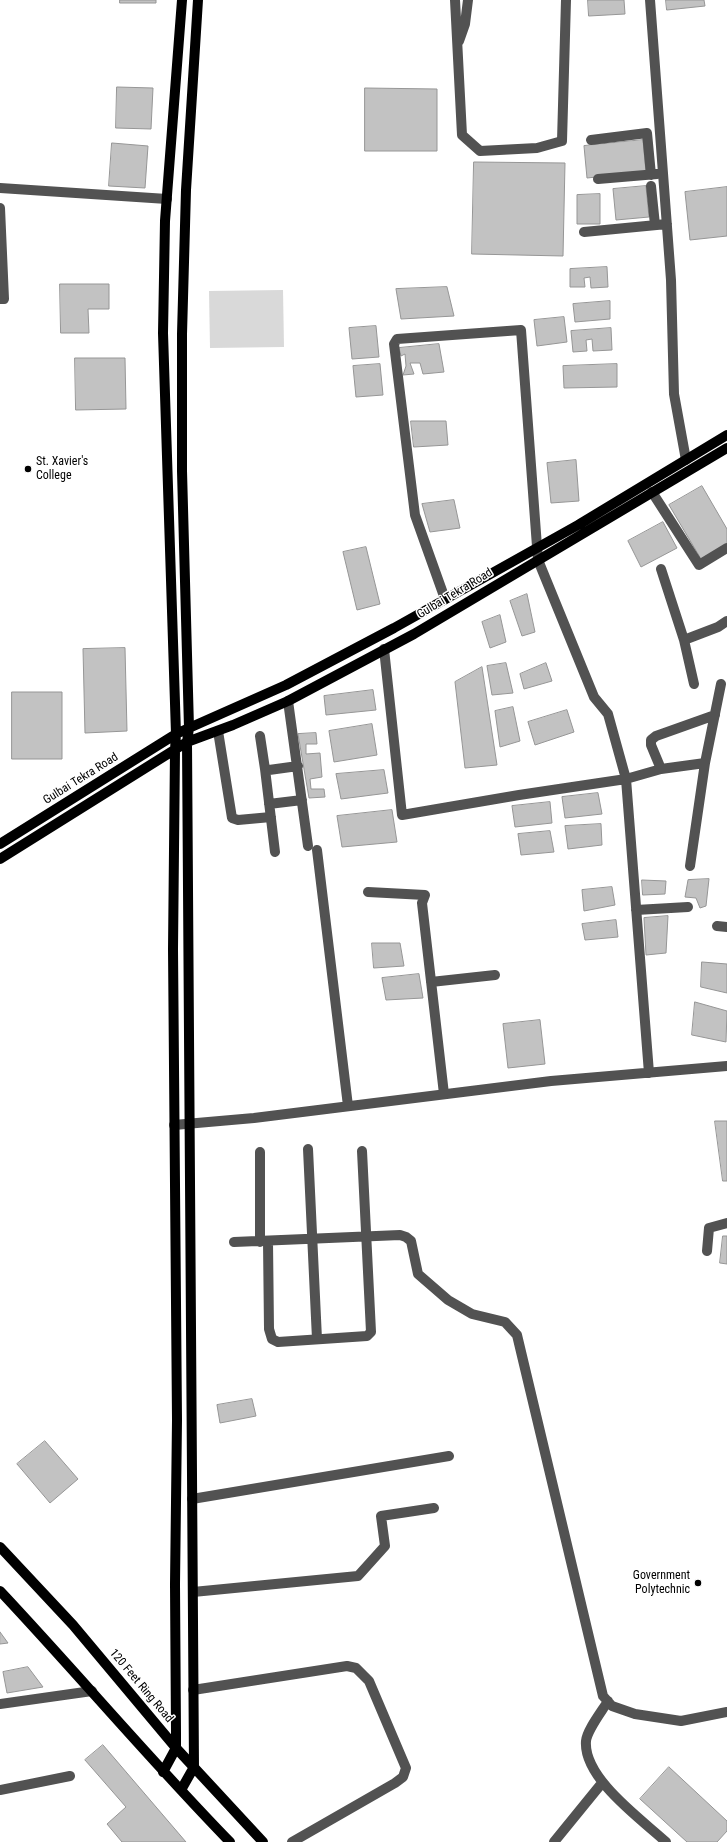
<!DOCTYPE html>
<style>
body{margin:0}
canvas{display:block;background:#fff}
</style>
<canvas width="727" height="1842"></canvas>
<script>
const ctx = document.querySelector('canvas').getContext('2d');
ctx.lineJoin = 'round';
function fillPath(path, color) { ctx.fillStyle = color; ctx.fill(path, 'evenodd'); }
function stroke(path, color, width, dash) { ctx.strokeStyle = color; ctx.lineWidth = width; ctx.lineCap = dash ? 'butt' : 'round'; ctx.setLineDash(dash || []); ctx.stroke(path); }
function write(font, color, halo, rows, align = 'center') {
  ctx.font = font + ' "Roboto Condensed",sans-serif'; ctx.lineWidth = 3; ctx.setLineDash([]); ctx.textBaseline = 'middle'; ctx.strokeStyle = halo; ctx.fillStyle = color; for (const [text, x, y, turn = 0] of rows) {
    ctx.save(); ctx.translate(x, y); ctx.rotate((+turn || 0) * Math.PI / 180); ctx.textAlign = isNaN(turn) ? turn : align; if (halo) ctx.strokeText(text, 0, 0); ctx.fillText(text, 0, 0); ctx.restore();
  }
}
fillPath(new Path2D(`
 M 283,290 L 284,347 L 210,348 L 209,291 Z`), '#d9d9d9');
const building = new Path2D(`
 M 120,0 L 156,0 L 156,3 L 120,3 Z
 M 588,0 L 624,0 L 625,14 L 589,16 Z
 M 666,0 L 704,0 L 705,6 L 667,10 Z
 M 117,87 L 153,88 L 151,129 L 116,128 Z
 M 365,88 L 437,89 L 437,151 L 365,151 Z
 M 643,140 L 646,172 L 587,178 L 584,146 Z
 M 112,143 L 148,146 L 145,188 L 109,186 Z
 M 474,162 L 565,163 L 563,256 L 472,254 Z
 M 646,186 L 649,217 L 616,220 L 613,189 Z
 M 727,187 L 727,236 L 690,240 L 685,192 Z
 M 600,194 L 600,224 L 577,224 L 577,195 Z
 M 607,267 L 608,287 L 591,288 L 590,277 L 584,278 L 585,287 L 570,287 L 570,269 Z
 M 60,284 L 109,284 L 109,309 L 88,309 L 89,333 L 61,333 Z
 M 447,287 L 454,316 L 401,319 L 396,289 Z
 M 610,301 L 610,319 L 575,322 L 573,304 Z
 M 564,317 L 567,342 L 537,346 L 534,320 Z
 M 376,326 L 379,357 L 352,359 L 349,328 Z
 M 611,328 L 612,350 L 593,351 L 592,339 L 586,340 L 587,351 L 573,352 L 571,331 Z
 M 439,344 L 444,372 L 423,374 L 420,363 L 410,363 L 414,374 L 403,375 L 406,366 L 405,354 L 401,356 L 399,348 Z
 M 75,358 L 125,358 L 126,409 L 76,410 Z
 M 380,364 L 383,395 L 356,397 L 353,366 Z
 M 617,364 L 617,387 L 564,388 L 563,366 Z
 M 411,421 L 446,421 L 448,445 L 414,447 Z
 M 576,460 L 579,501 L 551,503 L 547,463 Z
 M 702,486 L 727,529 L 727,544 L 701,559 L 669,505 Z
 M 454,500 L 460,528 L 430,532 L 422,504 Z
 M 663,522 L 677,548 L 641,567 L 628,541 Z
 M 366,547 L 380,604 L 357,610 L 343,552 Z
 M 527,594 L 535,632 L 522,636 L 510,601 Z
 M 500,615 L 506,642 L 490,648 L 482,622 Z
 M 125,648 L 127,731 L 85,733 L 83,649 Z
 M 506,663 L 513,693 L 492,695 L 487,666 Z
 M 546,663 L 552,681 L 524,689 L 520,674 Z
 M 482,667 L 497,765 L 465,768 L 455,682 Z
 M 373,690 L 376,710 L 326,715 L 324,696 Z
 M 12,692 L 62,692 L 62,759 L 12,759 Z
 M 513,707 L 520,741 L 500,747 L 495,711 Z
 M 567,710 L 574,732 L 535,745 L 528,722 Z
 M 372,724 L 377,755 L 334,762 L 329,731 Z
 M 316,733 L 317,744 L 306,744 L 306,754 L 320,753 L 322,777 L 310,779 L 311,789 L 324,789 L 325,797 L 309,798 L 298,734 Z
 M 384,770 L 388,793 L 341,799 L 336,774 Z
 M 598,793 L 602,814 L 565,818 L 562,797 Z
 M 550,802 L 552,823 L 515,827 L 512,806 Z
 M 392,810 L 397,842 L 342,847 L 337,816 Z
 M 601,824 L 602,845 L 568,849 L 565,826 Z
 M 550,831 L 554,852 L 521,855 L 518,834 Z
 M 709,879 L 706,906 L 700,908 L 696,898 L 685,897 L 688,880 Z
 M 642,880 L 666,881 L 665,894 L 643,895 Z
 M 612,887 L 615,905 L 584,911 L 582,890 Z
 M 668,916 L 666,953 L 646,955 L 644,918 Z
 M 616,920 L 618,937 L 585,940 L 582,924 Z
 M 372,943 L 400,943 L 404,966 L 374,968 Z
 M 702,962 L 727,964 L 727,993 L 701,987 Z
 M 419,974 L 423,998 L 386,1000 L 382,978 Z
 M 695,1002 L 727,1011 L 726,1042 L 692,1035 Z
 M 540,1020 L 545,1064 L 508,1068 L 503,1024 Z
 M 715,1121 L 727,1121 L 727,1181 L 723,1181 Z
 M 723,1236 L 727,1236 L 727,1264 L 720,1263 Z
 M 252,1399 L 256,1416 L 220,1423 L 217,1405 Z
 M 45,1441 L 78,1479 L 50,1503 L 17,1464 Z
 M 0,1632 L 8,1643 L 0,1644 Z
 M 28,1667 L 43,1687 L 7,1693 L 3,1672 Z
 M 103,1745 L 186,1842 L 122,1842 L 107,1824 L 126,1807 L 85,1760 Z
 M 669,1767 L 727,1821 L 727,1831 L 717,1842 L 687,1842 L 640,1799 Z`);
fillPath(building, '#c2c2c2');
stroke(building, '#969696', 1);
stroke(new Path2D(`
 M 455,0 L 462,135 L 480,151 L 537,148 L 562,141 L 566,0
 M 650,0 L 671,280 L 674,394 L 686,460
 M 459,41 L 465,24 L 468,0
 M 591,140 L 647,133 L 651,175
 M 598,179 L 657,174
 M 651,186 L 655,225
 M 0,188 L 167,199
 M 0,208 L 4,299 L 0,299
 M 584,232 L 667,224
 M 652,492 L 699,565 L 727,548
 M 661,569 L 684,640 L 718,627 L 727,621
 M 445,599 L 415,515 L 394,344 L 397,339 L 521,330 L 538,560 L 594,697 L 608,714 L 626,779 L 649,1073
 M 684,640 L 694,684
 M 384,649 L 402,815 L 519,795 L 626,779 L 661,769 L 705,763 L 690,866
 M 288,701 L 308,846
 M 218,731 L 232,818 L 238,820 L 271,817
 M 260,736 L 265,769 L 269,770 L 298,766
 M 705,763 L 721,684
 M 265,769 L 275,852
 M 661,769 L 651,745 L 651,740 L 656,736 L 715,715
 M 269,804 L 302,800
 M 317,850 L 348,1106
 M 368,892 L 425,895 L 422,903 L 444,1094
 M 636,910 L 688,907
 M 717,926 L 727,927
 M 431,982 L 495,975
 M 174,1125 L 254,1118 L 551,1081 L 727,1066
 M 308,1149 L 317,1339
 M 260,1152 L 260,1242
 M 234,1242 L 400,1235 L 406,1237 L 411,1241 L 418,1274 L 448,1300 L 472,1314 L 505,1322 L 517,1335 L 603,1696 L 612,1706 L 635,1714 L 681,1721 L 727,1712
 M 268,1242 L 269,1329 L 272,1339 L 278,1342 L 367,1336 L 371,1332 L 362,1151
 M 707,1251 L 709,1228 L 727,1223
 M 192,1499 L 449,1456
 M 193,1592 L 358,1576 L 385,1546 L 381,1516 L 434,1508
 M 193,1690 L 347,1666 L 356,1668 L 369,1681 L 406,1768 L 403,1777 L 395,1783 L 292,1842
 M 608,1701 C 602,1711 587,1730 586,1741 C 583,1778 641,1819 666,1842
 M 0,1704 L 92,1691
 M 0,1790 L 70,1776
 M 554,1842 L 602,1783`), '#525252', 10);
stroke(new Path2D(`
 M 198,0 L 186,190 L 182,334 L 182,471 L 189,728 L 286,685 L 394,628 L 578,525 L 727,435
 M 0,844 L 176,734 L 163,333 L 165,221 L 182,0
 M 0,859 L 171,752 L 187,742 L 189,728 L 176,734 L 175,750 L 173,949 L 177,1420 L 175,1584 L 176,1733 L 176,1748 L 163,1772
 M 0,1547 L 73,1625 L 176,1748 L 263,1842
 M 0,1591 C 78,1674 151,1761 230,1842
 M 181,1790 L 194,1767 L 187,742 L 233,725 L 288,701 L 414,634 L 727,448`), '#000', 10);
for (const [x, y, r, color] of [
 [28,469,4,"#000"],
 [698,1583,4,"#000"]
]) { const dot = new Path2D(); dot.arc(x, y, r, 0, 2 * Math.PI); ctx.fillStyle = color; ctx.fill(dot); stroke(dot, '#fff', 1.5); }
write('12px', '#000', '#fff', [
 ["St. Xavier's",36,462],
 ["College",36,476],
 ["Government",690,1576,"right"],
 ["Polytechnic",690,1590,"right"]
], 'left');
write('12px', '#000', '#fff', [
 ["Gulbai Tekra Road",455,594,-31],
 ["Gulbai Tekra Road",81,779,-32],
 ["120 Feet Ring Road",141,1686,50]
]);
</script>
